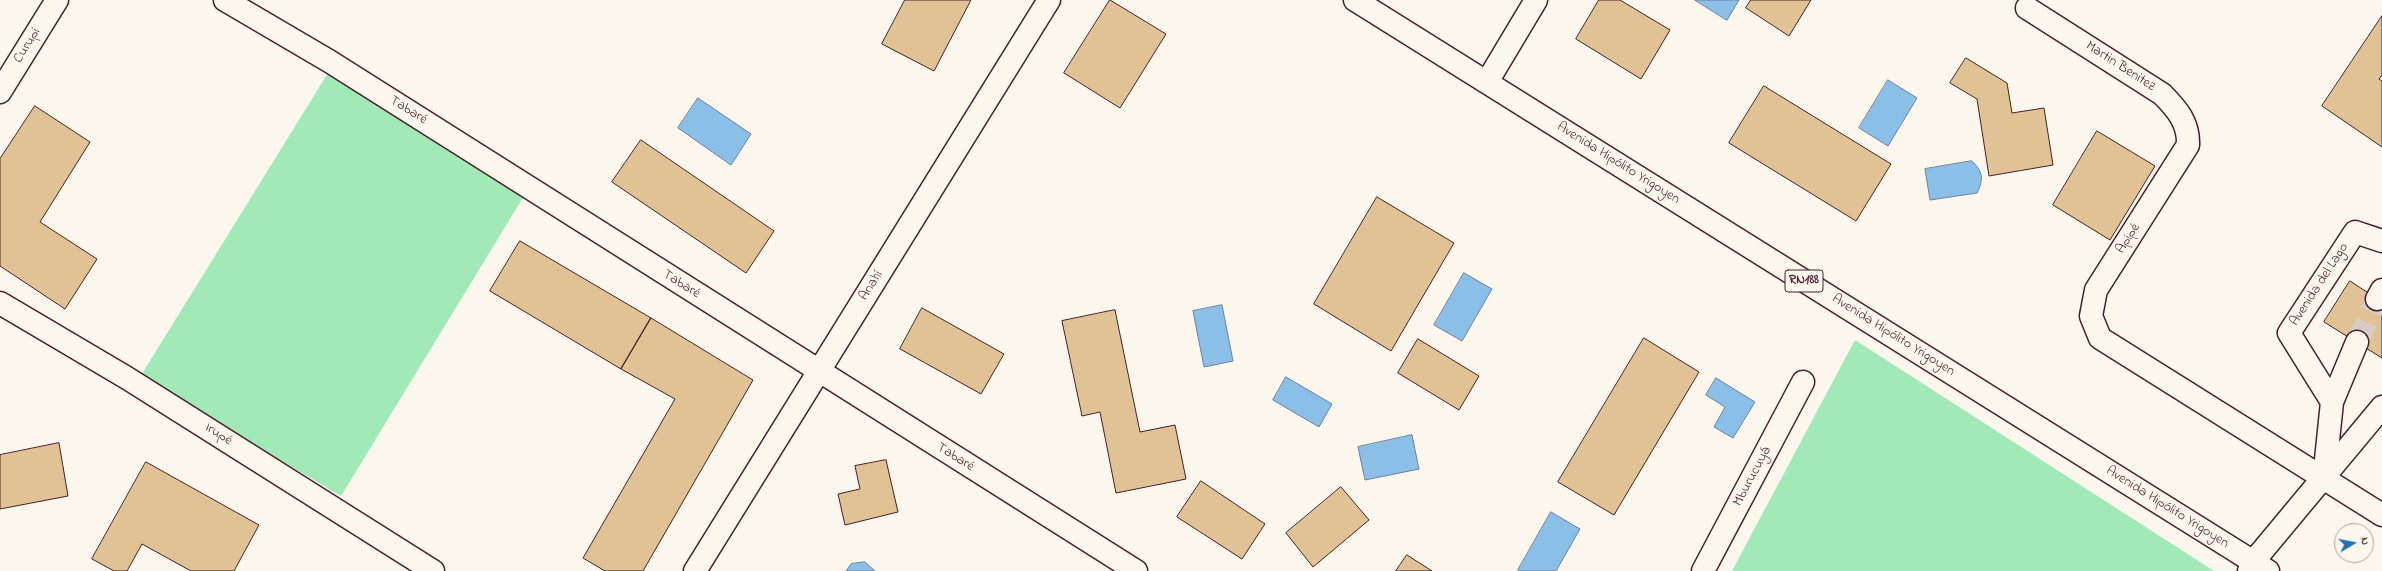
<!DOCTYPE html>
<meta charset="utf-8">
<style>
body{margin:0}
#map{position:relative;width:2382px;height:571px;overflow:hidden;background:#fbf7ec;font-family:"Indie Flower",sans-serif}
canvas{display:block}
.north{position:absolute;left:2334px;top:523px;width:40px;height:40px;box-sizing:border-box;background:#fbf7ec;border:1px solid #b4a19f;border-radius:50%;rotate:80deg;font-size:11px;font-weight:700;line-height:16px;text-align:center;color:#4a1f2b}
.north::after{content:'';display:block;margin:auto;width:14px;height:18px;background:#1f6fb2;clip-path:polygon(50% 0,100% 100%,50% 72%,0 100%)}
</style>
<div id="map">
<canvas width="2382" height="571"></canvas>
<div class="north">N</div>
</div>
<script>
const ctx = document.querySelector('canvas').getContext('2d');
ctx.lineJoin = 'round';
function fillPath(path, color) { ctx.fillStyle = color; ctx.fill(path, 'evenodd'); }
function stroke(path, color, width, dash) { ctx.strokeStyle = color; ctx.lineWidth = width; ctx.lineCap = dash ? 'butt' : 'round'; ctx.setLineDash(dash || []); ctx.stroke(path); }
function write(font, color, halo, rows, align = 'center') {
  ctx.font = font + ' "Indie Flower",sans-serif'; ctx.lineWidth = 3; ctx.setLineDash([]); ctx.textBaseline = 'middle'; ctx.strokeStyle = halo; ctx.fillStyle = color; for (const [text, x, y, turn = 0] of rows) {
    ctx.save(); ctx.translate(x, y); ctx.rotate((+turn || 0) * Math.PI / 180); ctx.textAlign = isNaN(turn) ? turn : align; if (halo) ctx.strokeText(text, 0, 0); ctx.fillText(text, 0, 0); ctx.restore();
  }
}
fillPath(new Path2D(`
 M 328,73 L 524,196 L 341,496 L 140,377 Z
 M 1855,340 L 2214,571 L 1732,571 Z`), '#a1e9b7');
const water = new Path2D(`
 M 1695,0 L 1739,0 L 1727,20 Z
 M 1888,80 L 1917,98 L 1888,146 L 1859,128 Z
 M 698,98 L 751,134 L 731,165 L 678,128 Z
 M 1972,161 C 1983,172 1984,179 1977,193 L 1930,200 L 1925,169 Z
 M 1464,273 L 1492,289 L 1462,341 L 1434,325 Z
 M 1222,305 L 1233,361 L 1204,367 L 1193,311 Z
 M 1286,377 L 1332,404 L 1319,427 L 1273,400 Z
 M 1716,378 L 1755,402 L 1733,438 L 1714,427 L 1725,407 L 1706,395 Z
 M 1412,435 L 1419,469 L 1365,480 L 1358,447 Z
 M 1551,512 L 1580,529 L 1556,571 L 1521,571 L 1518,570 Z
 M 865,562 L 875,571 L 846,571 L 851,564 Z`);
fillPath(water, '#8abfe7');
stroke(water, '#707f9c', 1);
const building = new Path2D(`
 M 905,0 L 971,0 L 934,71 L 882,44 Z
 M 1110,0 L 1166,34 L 1120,108 L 1064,73 Z
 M 1599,0 L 1620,0 L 1670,30 L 1641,79 L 1576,39 Z
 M 1751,0 L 1811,0 L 1789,36 L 1746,8 Z
 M 2382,16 L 2382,75 L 2379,79 L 2382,81 L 2382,147 L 2322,106 Z
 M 1966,58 L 2007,83 L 2012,113 L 2044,108 L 2053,165 L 1989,176 L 1977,99 L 1950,83 Z
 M 1764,86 L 1891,164 L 1856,221 L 1729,143 Z
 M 35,106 L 90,142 L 40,222 L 97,259 L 65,309 L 0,266 L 0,159 Z
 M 2097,131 L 2155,166 L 2110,240 L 2053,205 Z
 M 641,140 L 774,231 L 746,273 L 612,182 Z
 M 1377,197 L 1454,243 L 1391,351 L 1314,304 Z
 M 520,241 L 651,318 L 621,369 L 490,291 Z
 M 2350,281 L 2382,302 L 2382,358 L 2324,322 Z
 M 922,308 L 1004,354 L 981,394 L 900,349 Z
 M 1115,310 L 1140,432 L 1175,425 L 1186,479 L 1116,493 L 1100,412 L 1082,416 L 1062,321 Z
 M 651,318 L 753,380 L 643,571 L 605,571 L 583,558 L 675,399 L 621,369 Z
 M 1644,338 L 1699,372 L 1614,515 L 1558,482 Z
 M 1418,339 L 1479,376 L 1459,410 L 1398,373 Z
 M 59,443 L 68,496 L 0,509 L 0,455 Z
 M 886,460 L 898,512 L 845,525 L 838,494 L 860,489 L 855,466 Z
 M 146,462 L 259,525 L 234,571 L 191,571 L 142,544 L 127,571 L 114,571 L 92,559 Z
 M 1201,481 L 1265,524 L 1242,559 L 1177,517 Z
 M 1341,487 L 1369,520 L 1313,567 L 1286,533 Z
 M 1407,555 L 1432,571 L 1396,571 Z`);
fillPath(building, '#e0c294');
stroke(building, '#4a1f2b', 1);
stroke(new Path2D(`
 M 2357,342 L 2377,299`), '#d8ccc5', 22, [22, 11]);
const street = new Path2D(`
 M 225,0 L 329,61 L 1136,571
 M 2027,8 L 2162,94 C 2177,109 2189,123 2188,145 L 2096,290 L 2091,316 L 2100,338 L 2382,515
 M 1487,82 L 1536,0
 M 0,92 L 57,0
 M 2377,299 L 2382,290
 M 0,303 L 127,378 L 433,571
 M 2332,402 L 2289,333 L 2355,232 L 2382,241
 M 2324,479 L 2332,402 L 2357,342
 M 695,571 L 1049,0
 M 1703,571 L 1803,382
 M 2249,571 L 2253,562 L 2382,407`);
const primary = new Path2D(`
 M 1355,0 L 2268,571`);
stroke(street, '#4a1f2b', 25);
stroke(primary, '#4a1f2b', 25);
stroke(street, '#fbf7ec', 22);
stroke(primary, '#fbf7ec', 22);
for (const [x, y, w] of [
 [1804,281,38]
]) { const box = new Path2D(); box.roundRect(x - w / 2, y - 11, w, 22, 3); ctx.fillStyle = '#fbf7ec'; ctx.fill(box); stroke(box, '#4a1f2b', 1); }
write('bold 13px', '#4a1f2b', null, [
 ["RN188",1804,281]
]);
write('14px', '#4a1f2b', '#fbf7ec', [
 ["Curupí",28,46,-58],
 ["Martin Benitez",2120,67,33],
 ["Tabaré",408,111,32],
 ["Avenida Hipólito Yrigoyen",1618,164,32],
 ["Apipé",2129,239,-58],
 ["Tabaré",681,285,32],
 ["Avenida del Lago",2320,285,-57],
 ["Anahí",872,286,-58],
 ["Avenida Hipólito Yrigoyen",1893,336,32],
 ["Irupé",218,435,32],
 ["Tabaré",955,458,32],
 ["Mburucuyá",1753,477,-62],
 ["Avenida Hipólito Yrigoyen",2167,508,32]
]);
</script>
